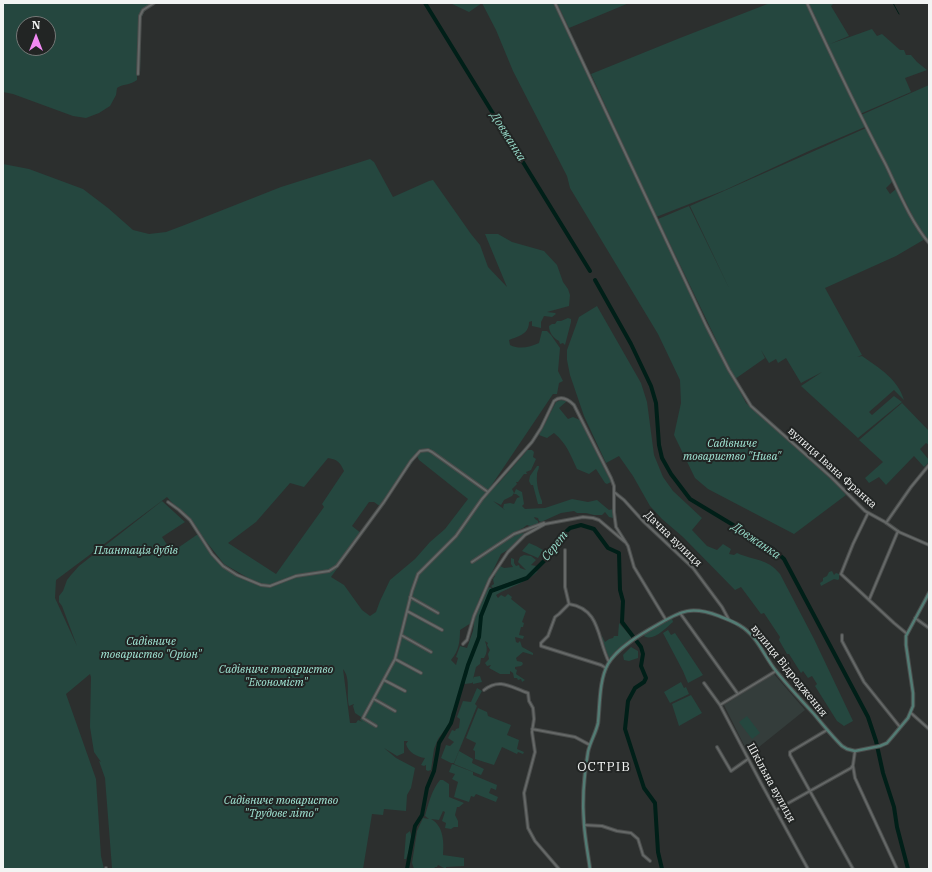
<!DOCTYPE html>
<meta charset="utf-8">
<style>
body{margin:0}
#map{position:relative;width:932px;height:872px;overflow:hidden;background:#2c2f2e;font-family:"IBM Plex Serif",serif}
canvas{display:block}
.frame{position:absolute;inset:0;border:4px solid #f2f4f3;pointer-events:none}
.north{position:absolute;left:16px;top:16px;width:40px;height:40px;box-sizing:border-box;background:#222524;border:1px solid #757877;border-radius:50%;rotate:0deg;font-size:11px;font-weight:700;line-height:16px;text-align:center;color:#f2f4f3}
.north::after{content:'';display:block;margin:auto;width:14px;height:18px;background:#f28af3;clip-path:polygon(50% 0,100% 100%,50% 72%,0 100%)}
</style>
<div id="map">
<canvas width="932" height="872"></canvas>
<div class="frame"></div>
<div class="north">N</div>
</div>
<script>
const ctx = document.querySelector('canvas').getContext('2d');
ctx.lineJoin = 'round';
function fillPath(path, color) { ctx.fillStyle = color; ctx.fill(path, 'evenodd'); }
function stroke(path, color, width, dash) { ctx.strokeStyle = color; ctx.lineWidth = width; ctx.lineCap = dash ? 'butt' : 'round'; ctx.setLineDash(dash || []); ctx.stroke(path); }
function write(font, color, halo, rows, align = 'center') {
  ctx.font = font + ' "IBM Plex Serif",serif'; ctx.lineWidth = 4; ctx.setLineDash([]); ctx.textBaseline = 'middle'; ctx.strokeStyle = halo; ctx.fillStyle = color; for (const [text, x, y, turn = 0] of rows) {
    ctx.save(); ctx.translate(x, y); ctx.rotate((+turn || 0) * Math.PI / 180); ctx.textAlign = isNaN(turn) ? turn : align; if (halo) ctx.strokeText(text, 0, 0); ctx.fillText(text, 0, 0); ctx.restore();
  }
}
fillPath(new Path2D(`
 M 774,674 L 805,710 L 749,755 L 724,705 Z`), '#343d3b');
fillPath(new Path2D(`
 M 3,3 L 156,3 C 147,9 143,10 141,21 L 140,75 L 137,76 L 137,80 C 131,85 122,84 117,88 L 116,95 L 110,106 L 99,113 L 86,118 L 73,116 L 13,94 L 3,92 ZM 24,24 L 48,24 L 48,48 L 24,48 Z
 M 450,3 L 554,3 L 718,349 L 746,403 L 835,483 L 846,495 L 794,534 L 708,489 L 695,478 L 674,435 L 681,403 L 680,380 L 658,334 L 570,188 L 567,176 L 513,71 L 496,30 L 482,3 L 469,12 Z
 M 557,3 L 629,3 L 569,28 Z
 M 770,3 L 806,3 L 865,127 L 809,151 L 725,190 L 656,217 L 591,74 L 680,38 Z
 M 808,3 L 834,3 L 831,6 L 849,36 L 830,44 L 872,29 L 877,36 L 882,34 L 900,50 L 904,50 L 906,55 L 911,55 L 917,62 L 927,70 L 905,78 L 911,92 L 860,114 Z
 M 929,85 L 929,97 L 928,98 L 929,100 L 929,242 L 920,229 L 925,239 L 896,256 L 825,288 L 862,355 L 857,357 L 862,356 C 879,368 898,379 904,400 L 894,390 L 869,412 L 872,415 L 894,396 L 902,402 L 858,438 L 801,386 L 822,372 L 801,383 L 786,358 L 778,363 L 776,359 L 769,363 L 761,350 L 765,358 L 735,379 L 658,219 L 689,206 L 730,290 L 690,206 L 866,128 L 893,181 L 886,188 L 890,194 L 896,189 L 919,228 L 861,115 Z
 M 370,159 L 374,162 L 393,197 L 429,181 L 433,180 L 471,234 L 480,245 L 488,267 L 507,287 L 485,234 L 498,234 L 512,242 L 544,251 L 557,265 L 563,282 L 568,289 L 570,295 L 569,306 L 547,312 L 555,313 L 556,314 L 552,317 L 544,316 L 541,322 L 541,328 L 532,326 L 532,321 L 529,322 C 529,334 519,336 509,340 L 510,345 C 520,350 530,347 539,343 L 542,331 L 547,331 L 551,335 L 560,348 L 558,371 L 563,381 L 559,383 L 557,394 L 553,394 L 487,492 L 498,484 L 525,453 L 527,450 L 532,450 L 534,452 L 533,457 L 536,459 L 531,470 L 526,472 L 527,474 L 524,474 L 518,482 L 516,482 L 517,484 L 512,489 L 514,493 L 512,496 L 504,500 L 501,505 L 493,501 L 505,510 L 503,508 L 504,504 L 510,503 L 514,504 L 517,498 L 520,497 L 516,494 L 514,494 L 516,489 L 522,492 L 524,504 L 522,506 L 525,509 L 545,508 L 572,499 L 588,502 L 597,500 L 609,510 L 613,509 L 614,510 L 613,518 L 609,517 L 605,512 L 602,515 L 594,515 L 586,513 L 577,513 L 574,511 L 561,513 L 541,522 L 539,521 L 538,518 L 534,517 L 535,519 L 538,521 L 538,524 L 533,527 L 527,525 L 523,528 L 513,533 L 497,544 L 512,535 L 524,533 C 522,539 507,551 501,554 L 480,597 L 471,623 L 460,630 C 460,641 459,651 451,660 L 456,665 L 458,658 L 456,657 L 460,646 L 467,648 L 473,631 L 475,614 L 486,589 L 490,587 L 492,589 L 489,592 L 489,596 C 497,585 516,583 527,578 C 531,575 533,572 538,571 C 528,582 509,587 496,595 L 498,598 L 501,595 L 505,597 L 508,594 L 512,597 L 511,599 L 526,611 L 522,622 L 524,623 L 523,627 L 521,627 L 519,635 L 524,636 L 523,639 L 515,637 L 516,642 L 518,643 L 520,641 L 522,647 L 533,653 L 533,655 L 523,652 L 516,658 L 517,661 L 522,662 L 523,664 L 521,666 L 515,667 L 515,669 L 517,670 L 516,674 L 525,680 L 522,682 L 521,679 L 518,680 L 517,678 L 514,678 L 513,673 L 510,671 L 510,674 L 500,674 L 489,668 L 491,665 L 487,666 L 485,663 L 489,659 L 488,654 L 490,650 L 487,645 L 488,643 L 485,641 C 487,647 488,652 484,658 L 481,658 L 480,664 L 476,667 L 473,679 L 474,677 L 480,676 L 482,682 L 473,684 L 473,682 L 472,683 L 465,684 L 464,681 L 467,675 L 469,663 L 465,670 L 456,705 L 452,712 L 449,724 L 438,739 L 434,749 L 431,770 L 428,771 L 426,770 L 426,765 L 424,766 L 421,765 L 425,758 C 417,757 408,752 406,744 L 408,741 L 404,741 L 404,753 L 397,756 L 384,748 L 396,758 L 415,768 L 411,788 L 407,795 L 406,811 L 384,809 L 383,815 L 372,814 L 363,869 L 112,868 L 105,778 L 99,761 L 101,762 L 94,752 L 90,727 L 91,677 L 90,674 L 66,694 L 96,779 L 101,856 L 104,869 L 3,869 L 3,164 L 29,169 L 83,189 L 108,208 L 133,230 L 149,234 L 166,232 L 182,226 L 281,187 ZM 417,456 L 419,460 L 468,499 L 445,529 L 430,542 L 415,559 L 390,580 L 380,601 L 376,612 L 370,616 L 362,610 L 344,585 L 331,577 L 362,534 L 352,526 L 369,502 L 374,502 L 381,507 ZM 328,458 C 338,460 340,462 344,471 L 322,504 L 324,507 L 276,574 L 228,543 L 256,522 L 290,483 L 304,487 ZM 167,497 L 201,535 L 224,564 L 257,583 L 233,572 L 221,564 L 198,534 L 172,552 L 162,537 L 185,522 L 162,501 L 79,566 L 71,575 L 67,580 L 63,591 L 59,596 L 59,602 L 62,606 L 77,646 L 55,598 L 56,580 ZM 343,669 C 351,679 346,694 349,706 L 354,704 L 353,706 L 355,713 L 361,717 L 360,720 L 363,722 L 358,720 L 356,723 L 350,723 Z
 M 597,306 L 641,383 L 647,402 L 654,455 L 663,477 L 673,491 L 702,518 L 692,530 L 707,546 L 717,550 L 723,544 L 731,549 L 729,554 L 734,555 L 737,553 C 755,561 767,558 780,574 L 814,639 L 853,721 L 844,726 L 837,721 L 815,686 L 817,684 L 812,676 L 808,678 L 803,671 L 801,673 L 789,654 L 787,654 L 779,640 L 780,637 L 764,613 L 761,614 L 741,587 L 735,590 L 683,537 L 662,519 L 650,506 L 633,476 L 619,456 L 606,463 L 584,416 L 570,375 L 567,360 L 567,350 L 579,317 Z
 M 568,318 L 571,319 L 571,322 L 565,345 L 563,343 L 560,344 L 559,341 C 553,338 549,332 549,326 L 552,324 L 555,324 L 557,321 L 561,321 Z
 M 561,400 L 567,401 L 559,408 L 568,419 L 573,417 L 580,420 L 611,482 L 607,484 L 605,483 L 596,469 L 589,474 L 577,469 C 570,454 567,444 554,433 L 547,438 L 539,435 L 556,402 Z
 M 902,403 L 929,431 L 929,445 L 926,443 L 920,449 L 929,460 L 929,462 L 924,467 L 914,456 L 886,485 L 879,477 L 869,483 L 865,478 L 883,462 L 859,440 Z
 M 537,466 L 539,466 C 539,470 537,471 537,475 C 536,483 539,494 542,501 L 542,504 L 538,504 L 533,485 L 531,485 L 529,481 L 530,476 Z
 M 529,543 L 536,546 L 543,550 L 538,558 L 522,551 Z
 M 524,555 L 531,556 L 536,560 L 531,565 L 536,566 L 534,572 L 528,576 L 493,588 L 491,586 L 494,584 L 493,579 L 495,576 L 494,574 L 500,566 L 504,568 L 513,567 L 511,564 L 511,558 L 514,559 L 514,563 L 516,566 L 519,565 L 520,568 L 526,570 L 518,562 L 520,557 Z
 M 832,571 L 834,575 L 836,573 L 839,574 L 839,579 L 838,580 L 834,579 L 821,586 L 820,583 L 823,581 L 823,578 L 827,576 L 829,572 Z
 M 669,618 L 672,618 L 673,622 C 666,628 653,642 644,636 L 646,630 Z
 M 619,623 L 632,638 L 609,658 L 601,638 L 602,636 L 605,642 L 609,639 L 613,638 L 614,636 L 618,636 Z
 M 668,630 L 671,635 L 675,633 L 703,675 L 688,683 L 683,671 L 663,633 Z
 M 631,647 L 638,651 L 638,658 L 629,661 L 624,660 L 623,655 Z
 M 681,682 L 684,688 L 686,687 L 689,694 L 670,703 L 664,692 Z
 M 477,688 L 482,691 L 475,704 L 477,706 L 454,763 L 451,763 L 441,758 L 446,745 L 450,746 L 454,742 L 448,738 L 452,730 L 455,731 L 456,729 L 459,728 L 460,719 L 457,717 L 463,701 L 471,702 Z
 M 691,695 L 702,713 L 679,726 L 672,704 Z
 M 478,708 L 487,712 L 488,716 L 511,725 L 507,735 L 519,740 L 517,749 L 524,752 L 523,754 L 518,752 L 517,754 L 502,747 L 494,765 L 475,759 L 475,751 L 473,750 L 476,743 L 466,738 Z
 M 747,716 L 760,733 L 752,739 L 739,722 Z
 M 459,751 L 473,759 L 472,763 L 484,769 L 481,775 L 454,764 Z
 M 452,764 L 473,772 L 473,775 L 497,785 L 496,790 L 491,788 L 489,793 L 498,797 L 496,802 L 476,794 L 474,797 L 471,796 L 469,802 L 454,797 L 458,782 L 452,779 L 455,774 L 449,772 Z
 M 440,780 L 443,780 L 449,784 L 449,797 L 464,803 L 459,807 L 457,807 L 455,815 L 458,821 L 458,827 L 454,827 L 451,829 L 445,828 L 446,823 L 442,821 L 445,812 L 443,811 L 439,820 L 431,819 C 444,826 444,843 443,855 L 464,858 L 464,866 L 446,867 L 446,869 L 438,865 L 437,867 L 435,867 L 434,869 L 414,869 L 412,863 L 417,831 L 423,818 L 429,819 L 425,816 C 428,805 432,789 440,780 Z
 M 410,831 C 413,838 409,851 406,859 L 404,859 L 406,834 Z`), '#25473f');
stroke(new Path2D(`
 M 893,3 L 899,14`), '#001f18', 1);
stroke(new Path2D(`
 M 425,3 L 590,271
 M 595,280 L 631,344 L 651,386 L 656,403 L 659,445 L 662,458 L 671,474 L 690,499 L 773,549 L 784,559 L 868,717 L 876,741 L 883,773 L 894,807 L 897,827 L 908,869
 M 407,869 L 415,826 L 422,815 L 427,788 L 434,771 L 439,743 L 451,723 L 468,665 L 479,637 L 481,616 L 491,591 L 527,578 L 548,557 L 557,540 L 570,528 L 581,525 L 594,529 L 608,548 L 619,553 L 620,590 L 623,601 L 622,622 L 641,647 L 643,654 L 641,666 L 646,678 L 644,682 L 635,688 L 628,701 L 625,729 L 644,788 L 655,803 L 658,852 L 662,869`), '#001f18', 4);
const street = new Path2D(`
 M 555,3 L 706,325 L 729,370 L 751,406 L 831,477 L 865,511 L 885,522 L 899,532 L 929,545
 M 807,3 C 832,57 858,112 886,165 C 898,190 911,222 929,243
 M 138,74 L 140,16 L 143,10 L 154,3
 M 614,492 L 624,500 L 643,521 L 693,568 L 722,607 L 729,620
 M 168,502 L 179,510 L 190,520 L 212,554 L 223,566 L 237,575 L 261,585 L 270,586 L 296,576 L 329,571 L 337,566 L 384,502 L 411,461 L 420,451 L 428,450 L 432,452 L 488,492
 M 868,513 L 853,544 L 841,574 L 894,623 L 906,633
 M 886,523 L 911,487 L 929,465
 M 565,550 L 565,587 L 569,604
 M 472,562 L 514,534 L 544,523
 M 410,597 L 438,613
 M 869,600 L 898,531
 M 407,611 L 442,630
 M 680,613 L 738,694
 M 915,618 L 929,628
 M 401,635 L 431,652
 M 842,635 L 842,641 L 864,682 L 900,727
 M 463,644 L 467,640 L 474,616 L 490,579 L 508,552 L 525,535 L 545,524 L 583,517 L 593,518 L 599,520 L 625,542
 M 395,659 L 421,673
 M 606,668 L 601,665 L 541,646 L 541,643 L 548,636 L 555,617 L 559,614 L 569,604 C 601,609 597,639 609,662
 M 384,680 L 405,691
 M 704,683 L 720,705 L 761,783 L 808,869
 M 484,690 C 500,677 512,688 528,693 L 529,701 L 533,708 L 534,719 L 532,732 L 535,752 L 524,793 L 528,828 L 535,841 L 559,869
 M 374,699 L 395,711
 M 720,705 L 776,671
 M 911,713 L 929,729
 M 376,726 L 363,718 L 395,659 L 412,591 L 418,574 L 456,536 L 482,499 L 532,442 L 541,428 L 554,401 C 561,395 568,399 574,405 L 611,478 L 614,486 L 614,512 L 616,527 L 628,546 L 634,567 L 666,620
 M 532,729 L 575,737 L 590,745
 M 827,730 L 790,752 L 790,755 L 853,869
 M 717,747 L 731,771 L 748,759
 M 853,766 L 855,778 L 897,869
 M 776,810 L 851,768 L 853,765 L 855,751
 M 584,825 L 602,826 L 617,831 L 631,833 L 638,839 L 643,855 L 650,861
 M 106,868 L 106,869`);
const secondary = new Path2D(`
 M 590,869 C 588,854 585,839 584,824 C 582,801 584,775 588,752 C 590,742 596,733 598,723 C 600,705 599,680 608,664 C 617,648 641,634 657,625 C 682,610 692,606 719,616 C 726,619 732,621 739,625 C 758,636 763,655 776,671 C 788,686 801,700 814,714 C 823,725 832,736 842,746 L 847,749 L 855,751 L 880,746 L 887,743 L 893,736 L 908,718 L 913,706 L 913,693 L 906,645 L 906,636 L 929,593`);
stroke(street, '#494c4b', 4);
stroke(secondary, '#494c4b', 4.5);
stroke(street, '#656867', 2);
stroke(secondary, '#537c74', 2.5);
write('italic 11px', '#a3e8d7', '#222524', [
 ["Садівниче",732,444],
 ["товариство \"Нива\"",732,457],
 ["Плантація дубів",136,551],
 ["Садівниче",151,642],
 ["товариство \"Оріон\"",151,655],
 ["Садівниче товариство",276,670],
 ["\"Економіст\"",276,683],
 ["Садівниче товариство",281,801],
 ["\"Трудове літо\"",281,814]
]);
write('11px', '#f2f4f3', '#222524', [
 ["вулиця Івана Франка",832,468,42],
 ["Дачна вулиця",673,539,44],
 ["вулиця Відродження",789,671,51],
 ["Шкільна вулиця",771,783,61]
]);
write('italic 12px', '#98ddcb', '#222524', [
 ["Довжанка",508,137,58],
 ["Довжанка",756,541,34],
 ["Серет",555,546,-51]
]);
ctx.letterSpacing = '1px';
write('13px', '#f2f4f3', '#222524', [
 ["ОСТРІВ",604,767]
]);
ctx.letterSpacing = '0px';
</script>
